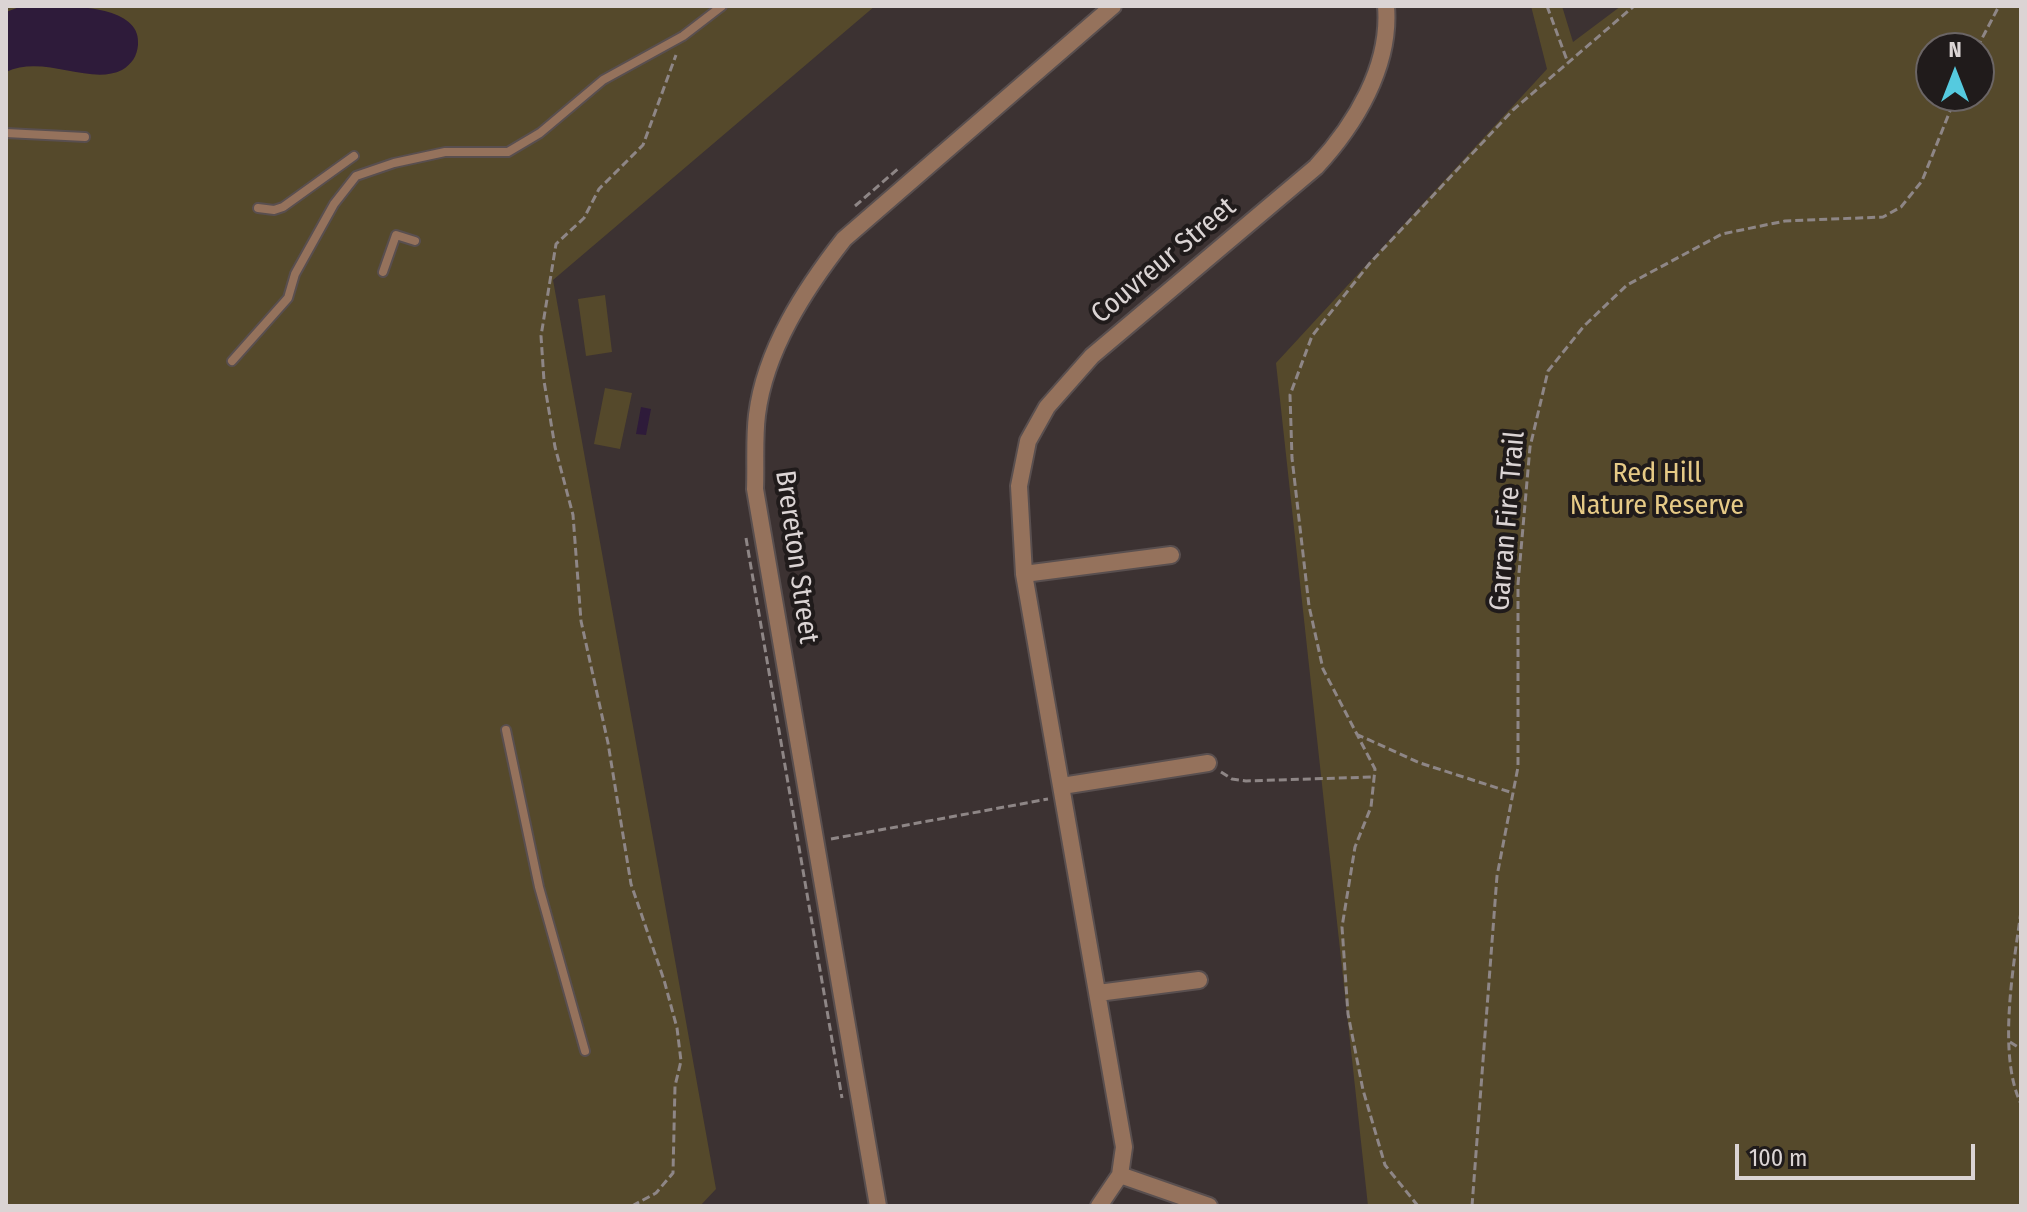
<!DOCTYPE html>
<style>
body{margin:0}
#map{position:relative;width:2027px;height:1212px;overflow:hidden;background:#3c3232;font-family:"Fira Sans Condensed",sans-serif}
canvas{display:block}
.frame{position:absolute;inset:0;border:8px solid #dbd4d4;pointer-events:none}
.north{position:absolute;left:1915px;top:32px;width:80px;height:80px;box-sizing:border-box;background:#201b1b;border:2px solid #6b6565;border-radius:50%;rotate:0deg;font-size:22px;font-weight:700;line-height:32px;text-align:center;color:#dbd4d4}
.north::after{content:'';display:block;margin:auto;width:28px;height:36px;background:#55cadf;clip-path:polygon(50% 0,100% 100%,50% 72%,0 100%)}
.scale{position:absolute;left:1735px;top:1144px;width:240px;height:36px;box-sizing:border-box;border:4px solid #dbd4d4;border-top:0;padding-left:10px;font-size:24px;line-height:28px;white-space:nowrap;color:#dbd4d4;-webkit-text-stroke:6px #201b1b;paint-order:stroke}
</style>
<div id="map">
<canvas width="2027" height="1212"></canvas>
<div class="frame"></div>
<div class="north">N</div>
<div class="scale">100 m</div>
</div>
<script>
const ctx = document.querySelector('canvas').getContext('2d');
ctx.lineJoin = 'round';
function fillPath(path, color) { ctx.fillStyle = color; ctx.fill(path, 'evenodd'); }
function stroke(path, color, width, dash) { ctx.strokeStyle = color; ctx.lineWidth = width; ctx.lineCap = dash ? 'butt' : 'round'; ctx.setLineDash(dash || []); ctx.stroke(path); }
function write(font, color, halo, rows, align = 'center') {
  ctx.font = font + ' "Fira Sans Condensed",sans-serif'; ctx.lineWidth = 8; ctx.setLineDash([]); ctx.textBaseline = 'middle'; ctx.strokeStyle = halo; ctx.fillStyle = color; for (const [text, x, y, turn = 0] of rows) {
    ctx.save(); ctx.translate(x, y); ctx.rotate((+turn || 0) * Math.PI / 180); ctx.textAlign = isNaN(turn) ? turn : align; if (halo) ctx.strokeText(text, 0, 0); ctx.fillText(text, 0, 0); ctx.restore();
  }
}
fillPath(new Path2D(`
 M 6,6 L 875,6 L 553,280 L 716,1189 L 700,1206 L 6,1206 Z
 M 1531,6 L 1562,6 L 1573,42 L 1621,6 L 2021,6 L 2021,1206 L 1368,1206 L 1276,363 L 1547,69 ZM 1979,48 L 1979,96 L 1931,96 L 1931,48 Z
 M 605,295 L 612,352 L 586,356 L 578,299 Z
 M 605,388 L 632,393 L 620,449 L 594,444 Z`), '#55492b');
fillPath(new Path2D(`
 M 22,6 C 51,6 143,0 138,45 C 137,56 132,64 122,70 C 90,86 44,54 6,72 L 6,12 Z
 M 641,407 L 651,409 L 646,435 L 636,434 Z`), '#2e1b3a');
const lane = new Path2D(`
 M 6,133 L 85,137
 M 258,208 L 274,210 L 283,207 L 354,156
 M 383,272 L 396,235 L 415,241
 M 232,361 L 288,298 L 295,274 L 334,204 L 356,176 L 394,163 L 445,152 L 508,152 L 540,133 L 603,80 L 683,36 L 722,6
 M 506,730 L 539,887 L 585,1051`);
const street = new Path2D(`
 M 1024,574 L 1171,555
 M 1062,786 L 1208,763
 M 1098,993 L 1199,980
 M 1120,1175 L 1209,1206
 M 878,1206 L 755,489 C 756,465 754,439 757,415 C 765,350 805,289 844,239 L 1113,6
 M 1099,1206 L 1120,1175 L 1124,1147 L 1024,574 L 1019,486 L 1028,441 L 1047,407 L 1092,356 L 1316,167 C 1355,125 1391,66 1386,6`);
stroke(lane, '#594f4f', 12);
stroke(street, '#594f4f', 20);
stroke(new Path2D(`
 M 1547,6 L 1568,63
 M 1977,48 L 1999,6
 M 855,206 L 900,167
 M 746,538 L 842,1098
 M 1356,734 L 1420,763 L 1513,793
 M 1221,772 L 1232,779 L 1246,781 L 1374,777
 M 831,839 L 1048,799
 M 2021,911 C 2014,964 1997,1054 2021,1104
 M 2010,1042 L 2021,1049
 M 632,1206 L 656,1193 L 673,1173 L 675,1086 L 681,1061 L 677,1028 L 664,980 L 631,884 L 608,743 L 581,621 L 573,515 L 555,447 L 544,381 L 541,336 L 556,244 L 584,218 L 599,189 L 643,145 L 676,55
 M 1418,1206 L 1385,1165 L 1363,1090 L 1348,1014 L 1342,927 L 1355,847 L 1371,807 L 1375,769 L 1323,669 L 1309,606 L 1292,458 L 1290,395 L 1312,336 L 1370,263 L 1513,110 L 1634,6
 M 1472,1206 L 1497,876 L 1518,767 L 1518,584 L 1530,447 L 1548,371 L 1584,326 L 1627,285 L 1722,234 L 1785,221 L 1883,217 L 1901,207 L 1922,181 L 1956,96`), '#8e8686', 3, [8, 4]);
stroke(lane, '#95725c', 8);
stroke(street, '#95725c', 16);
write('28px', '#dbd4d4', '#201b1b', [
 ["Couvreur Street",1164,261,-40],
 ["Garran Fire Trail",1508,521,-85],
 ["Brereton Street",796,557,82]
]);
write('28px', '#e6ca86', '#201b1b', [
 ["Red Hill",1657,474],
 ["Nature Reserve",1657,506]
]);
</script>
